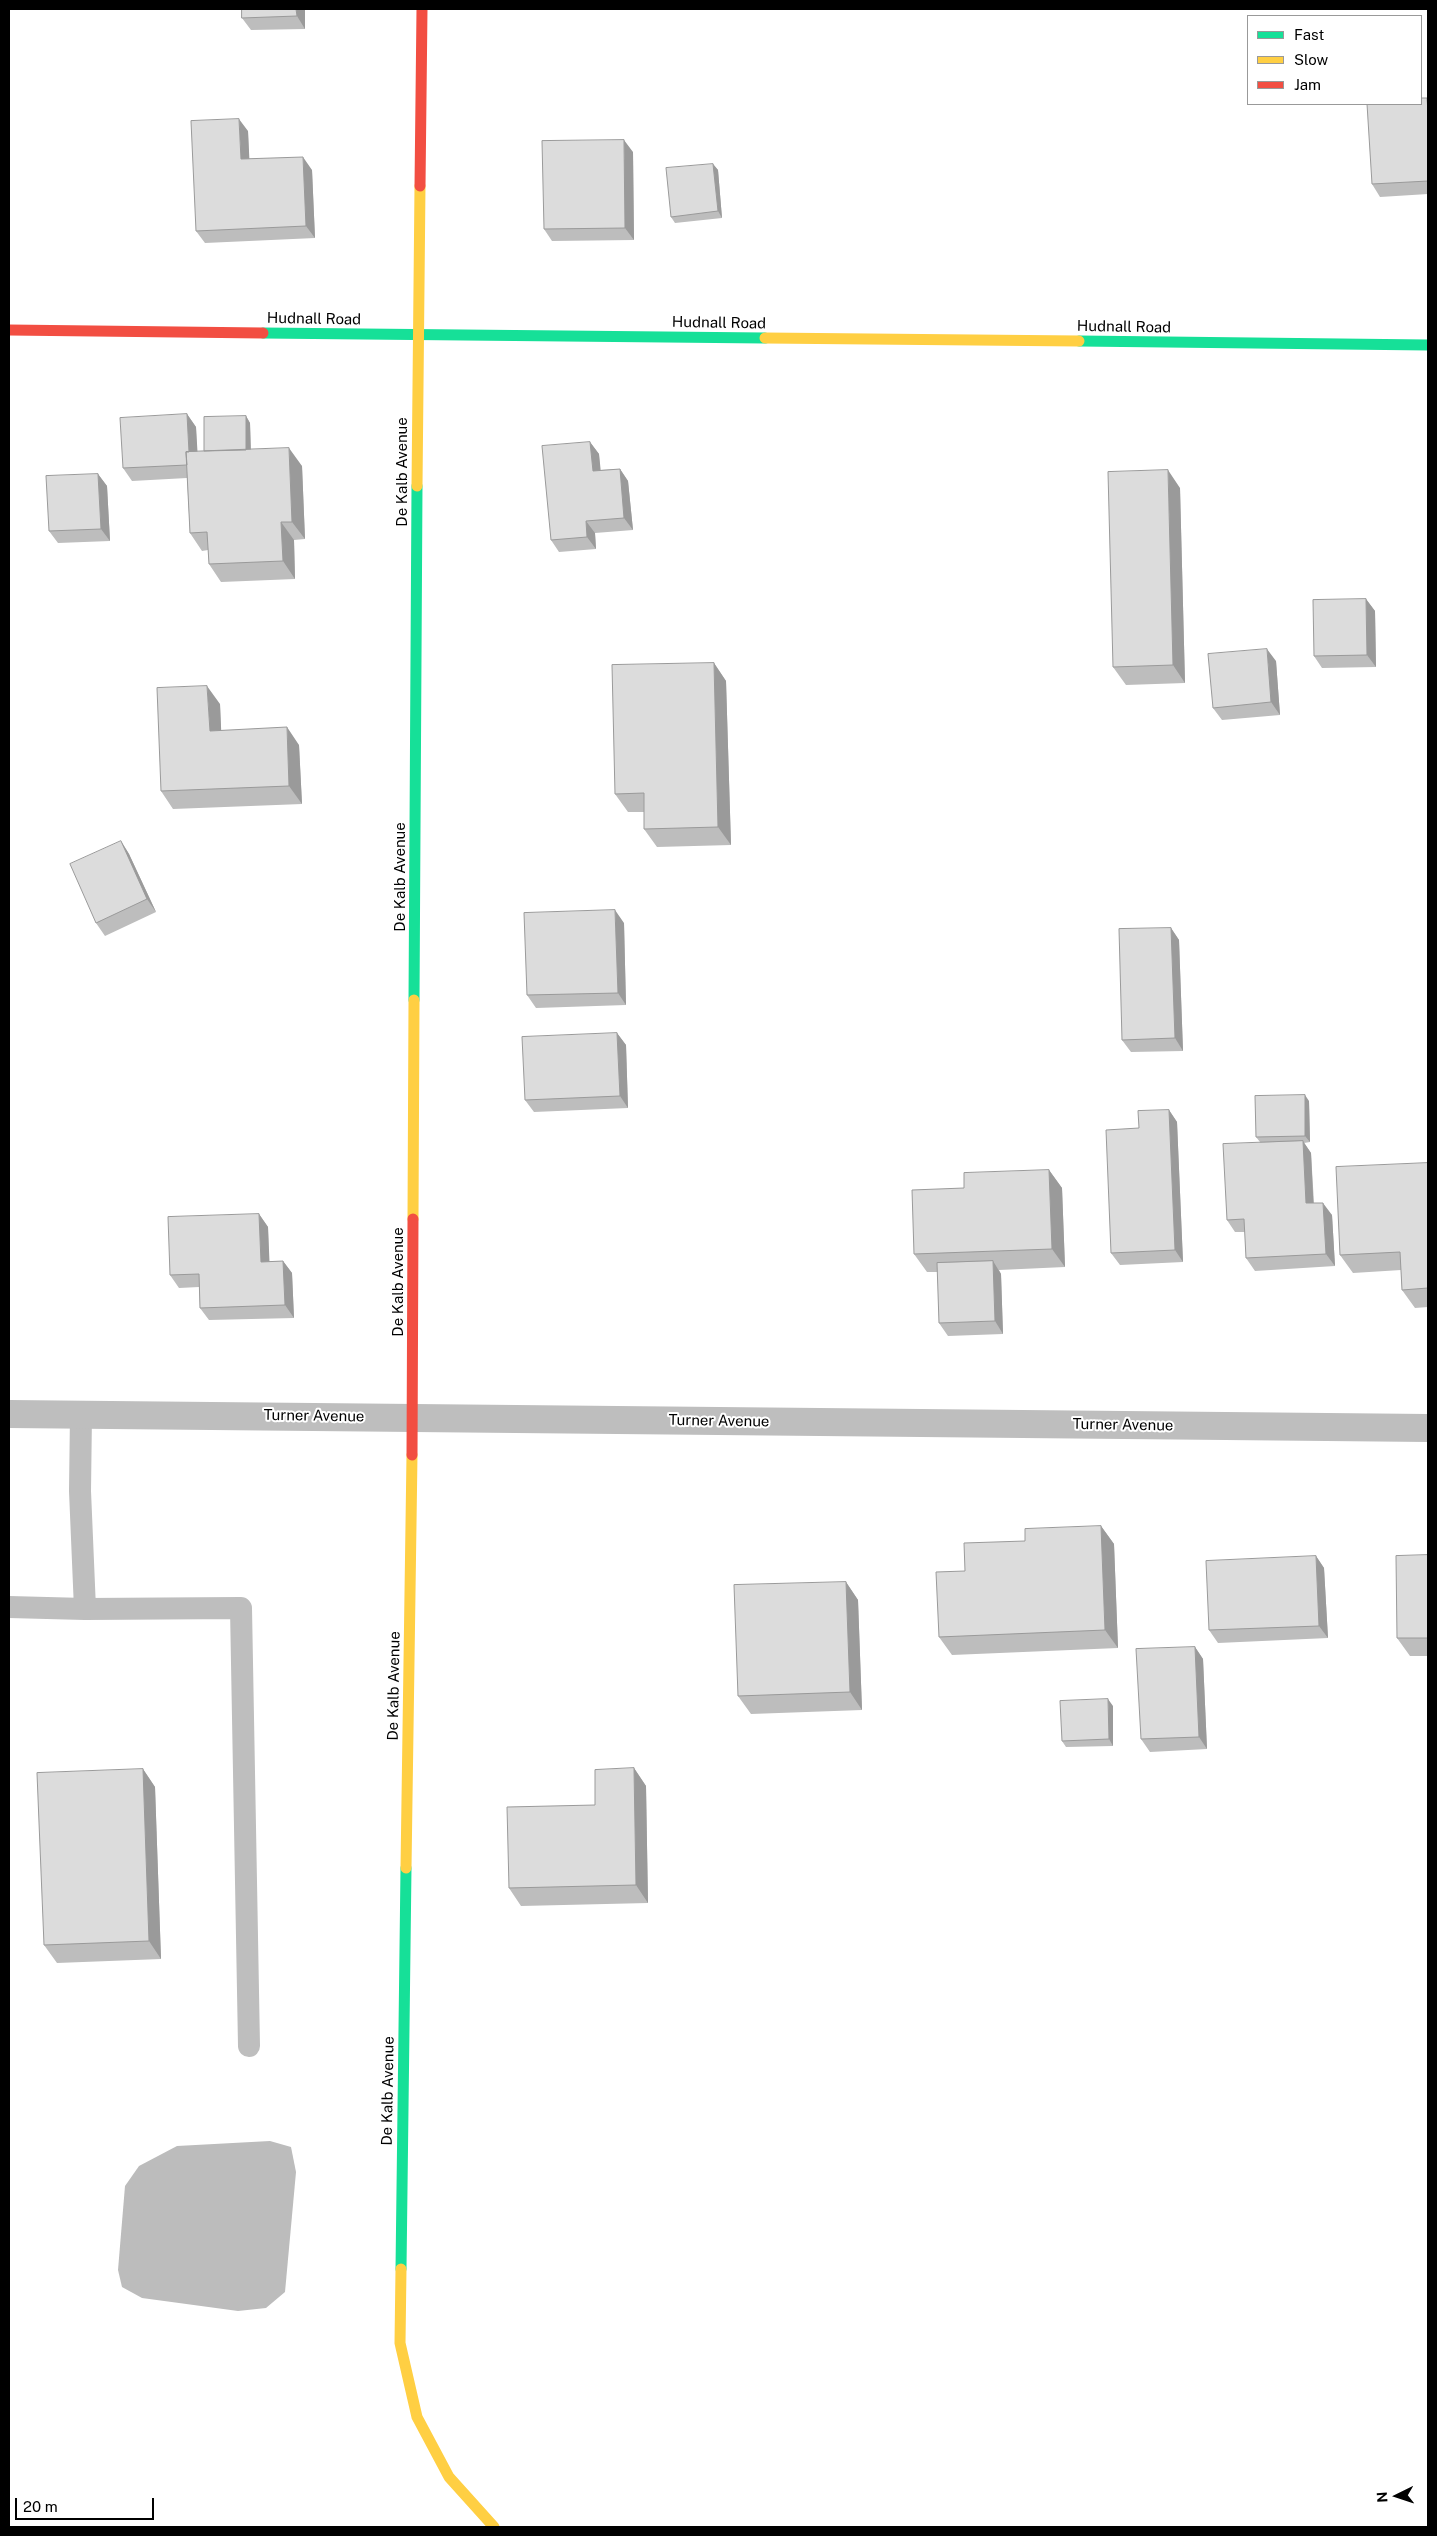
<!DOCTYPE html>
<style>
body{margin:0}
#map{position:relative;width:1437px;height:2536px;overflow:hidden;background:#fff;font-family:"Public Sans",sans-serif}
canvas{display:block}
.frame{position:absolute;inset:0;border:10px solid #000;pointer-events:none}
.legend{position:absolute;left:1247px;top:15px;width:175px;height:90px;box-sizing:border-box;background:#fff;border:1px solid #999;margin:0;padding:6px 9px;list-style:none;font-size:15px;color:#000}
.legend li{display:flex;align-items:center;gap:10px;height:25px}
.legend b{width:25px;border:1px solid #999}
.north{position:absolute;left:1372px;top:2471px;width:50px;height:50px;-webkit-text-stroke:4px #fff;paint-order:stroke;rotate:266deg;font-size:14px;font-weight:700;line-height:20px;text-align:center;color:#000}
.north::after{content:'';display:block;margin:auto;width:18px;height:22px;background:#000;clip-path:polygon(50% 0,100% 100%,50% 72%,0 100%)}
.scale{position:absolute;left:15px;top:2498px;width:139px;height:22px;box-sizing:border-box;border:2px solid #000;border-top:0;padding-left:6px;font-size:15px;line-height:18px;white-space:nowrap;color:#000;-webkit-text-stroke:4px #fff;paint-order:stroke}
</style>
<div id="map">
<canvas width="1437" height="2536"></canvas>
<div class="frame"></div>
<ul class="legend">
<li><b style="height:6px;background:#16e098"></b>Fast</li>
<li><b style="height:6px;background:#ffcf43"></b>Slow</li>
<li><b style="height:6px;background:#f24e42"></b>Jam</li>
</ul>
<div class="north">N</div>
<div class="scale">20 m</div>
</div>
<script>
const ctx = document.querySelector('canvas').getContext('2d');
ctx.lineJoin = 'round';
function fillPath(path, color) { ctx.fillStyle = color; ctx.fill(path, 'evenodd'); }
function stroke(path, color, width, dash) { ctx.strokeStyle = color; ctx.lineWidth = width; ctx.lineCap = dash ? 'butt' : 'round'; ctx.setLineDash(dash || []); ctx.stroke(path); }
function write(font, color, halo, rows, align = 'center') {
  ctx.font = font + ' "Public Sans",sans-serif'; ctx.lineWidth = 4; ctx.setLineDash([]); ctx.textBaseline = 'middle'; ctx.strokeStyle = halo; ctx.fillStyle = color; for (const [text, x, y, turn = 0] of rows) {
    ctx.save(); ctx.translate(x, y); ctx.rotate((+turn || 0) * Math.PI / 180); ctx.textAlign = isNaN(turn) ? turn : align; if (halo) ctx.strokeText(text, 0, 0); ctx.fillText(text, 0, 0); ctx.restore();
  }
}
fillPath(new Path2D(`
 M 270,2141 L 291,2147 L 296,2172 L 285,2292 L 266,2308 L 238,2311 L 142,2298 L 122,2287 L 118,2270 L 125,2186 L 139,2166 L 177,2146 Z`), '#bcbcbc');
stroke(new Path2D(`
 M 9,1607 L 85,1609 L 80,1491 L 81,1414
 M 85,1609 L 241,1608 L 249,2046`), '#bebebe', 22);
stroke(new Path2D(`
 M 9,1414 L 1428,1428`), '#bebebe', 28);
stroke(new Path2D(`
 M 263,333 L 765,338
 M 1079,341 L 1428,345
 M 414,1000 L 417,486
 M 401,2269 L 406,1868`), '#16e098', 11);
stroke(new Path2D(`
 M 765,338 L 1079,341
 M 417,486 L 420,186
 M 413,1219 L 414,1000
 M 406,1868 L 412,1455
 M 401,2269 L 400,2343 L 417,2417 L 449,2477 L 494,2527`), '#ffcf43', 11);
stroke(new Path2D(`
 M 420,186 L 422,9
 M 9,330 L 263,333
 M 412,1455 L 413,1219`), '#f24e42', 11);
fillPath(new Path2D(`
 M 242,9 L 305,9 L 305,29 L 251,30 L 242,18 Z
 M 1428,99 L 1428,194 L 1380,197 L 1372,184 Z
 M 248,131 L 249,159 L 312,170 L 315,238 L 205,243 L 196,231 Z
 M 633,152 L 634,240 L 552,241 L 544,229 Z
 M 713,164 L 718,170 L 722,218 L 675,223 L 671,217 Z
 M 187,414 L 196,427 L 197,452 L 204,451 L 246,416 L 250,423 L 251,450 L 302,466 L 305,539 L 294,540 L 295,579 L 221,582 L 209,564 L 208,550 L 202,551 L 190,533 L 187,478 L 132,481 L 123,468 Z
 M 590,442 L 599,454 L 600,470 L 620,469 L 628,481 L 633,530 L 595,533 L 596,549 L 559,552 L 551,540 Z
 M 98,474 L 107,486 L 110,541 L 58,543 L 49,531 Z
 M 1180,488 L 1185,683 L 1126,685 L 1113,667 Z
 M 1366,599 L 1375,611 L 1376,667 L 1322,668 L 1314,656 Z
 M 1276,661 L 1280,715 L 1222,720 L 1213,708 Z
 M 714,663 L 726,681 L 731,845 L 657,847 L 644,829 L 644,812 L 628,812 L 615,794 Z
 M 220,704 L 221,730 L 299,745 L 302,804 L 173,809 L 161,791 Z
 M 121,841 L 129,854 L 156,912 L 105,936 L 96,923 Z
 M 624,923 L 626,1005 L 536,1008 L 527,995 Z
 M 1171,928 L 1179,940 L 1183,1051 L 1131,1052 L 1122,1040 Z
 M 617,1033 L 626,1045 L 628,1108 L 534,1112 L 525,1100 Z
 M 1309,1101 L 1310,1142 L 1304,1143 L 1311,1153 L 1314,1203 L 1332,1215 L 1335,1266 L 1255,1271 L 1246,1258 L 1245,1232 L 1235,1232 L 1227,1220 L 1260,1142 L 1256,1137 Z
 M 1169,1110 L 1177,1122 L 1183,1262 L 1120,1265 L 1111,1253 L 1139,1128 Z
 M 1428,1163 L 1428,1307 L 1415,1308 L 1402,1290 L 1401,1270 L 1353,1273 L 1340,1255 Z
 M 1049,1170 L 1062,1188 L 1065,1267 L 999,1270 L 1001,1274 L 1003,1334 L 948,1336 L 939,1323 L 938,1272 L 927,1272 L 914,1254 Z
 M 259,1214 L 268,1227 L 269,1261 L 283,1261 L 292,1273 L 294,1318 L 209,1320 L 200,1308 L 199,1287 L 179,1288 L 170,1275 Z
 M 1101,1526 L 1114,1544 L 1118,1648 L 952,1655 L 939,1637 L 965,1571 L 1025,1541 Z
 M 1428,1555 L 1428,1656 L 1410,1656 L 1397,1638 Z
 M 1316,1556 L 1324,1568 L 1328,1638 L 1218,1643 L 1209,1630 Z
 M 846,1582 L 858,1600 L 862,1710 L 751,1714 L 738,1696 Z
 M 1195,1647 L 1203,1659 L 1207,1749 L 1150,1752 L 1141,1739 Z
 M 1113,1706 L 1113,1746 L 1066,1747 L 1062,1741 Z
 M 634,1768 L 646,1786 L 648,1903 L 521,1906 L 509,1888 Z
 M 143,1769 L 155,1787 L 161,1959 L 57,1963 L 44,1945 Z`), '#bdbdbd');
fillPath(new Path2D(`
 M 296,9 L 305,9 L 305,29 L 297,16 Z
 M 239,119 L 248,131 L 250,172 L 241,159 Z
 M 624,140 L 633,152 L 634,240 L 625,228 Z
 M 303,157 L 312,170 L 315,238 L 306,226 Z
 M 713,164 L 718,170 L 722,218 L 718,211 Z
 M 187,414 L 196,427 L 199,477 L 190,465 Z
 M 246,416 L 250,423 L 251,460 L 246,454 Z
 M 590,442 L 599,454 L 602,483 L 593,471 Z
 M 289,448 L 302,466 L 305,539 L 292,522 Z
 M 620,469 L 628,481 L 633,530 L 624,518 Z
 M 1168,470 L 1180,488 L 1185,683 L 1173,665 Z
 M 98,474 L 107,486 L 110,541 L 101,529 Z
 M 586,521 L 595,533 L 596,549 L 587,537 Z
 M 281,522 L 294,540 L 295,579 L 283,561 Z
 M 1366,599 L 1375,611 L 1376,667 L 1367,655 Z
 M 1267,649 L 1276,661 L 1280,715 L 1271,702 Z
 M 714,663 L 726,681 L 731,845 L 718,827 Z
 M 207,686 L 220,704 L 222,749 L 210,731 Z
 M 287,727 L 299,745 L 302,804 L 289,786 Z
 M 121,841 L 129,854 L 156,912 L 147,899 Z
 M 615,910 L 624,923 L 626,1005 L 618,993 Z
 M 1171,928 L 1179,940 L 1183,1051 L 1175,1038 Z
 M 617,1033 L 626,1045 L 628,1108 L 620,1096 Z
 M 1305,1095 L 1309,1101 L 1310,1142 L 1305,1136 Z
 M 1169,1110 L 1177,1122 L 1183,1262 L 1175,1250 Z
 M 1303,1141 L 1311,1153 L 1314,1216 L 1306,1203 Z
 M 1049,1170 L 1062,1188 L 1065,1267 L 1052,1249 Z
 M 1323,1203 L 1332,1215 L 1335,1266 L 1326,1254 Z
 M 259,1214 L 268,1227 L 270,1274 L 261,1262 Z
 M 283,1261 L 292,1273 L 294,1318 L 285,1305 Z
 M 993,1261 L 1001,1274 L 1003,1334 L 995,1321 Z
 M 1101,1526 L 1114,1544 L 1118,1648 L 1105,1630 Z
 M 1316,1556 L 1324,1568 L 1328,1638 L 1319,1626 Z
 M 846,1582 L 858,1600 L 862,1710 L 850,1692 Z
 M 1195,1647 L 1203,1659 L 1207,1749 L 1199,1737 Z
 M 1108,1699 L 1113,1706 L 1113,1746 L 1109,1739 Z
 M 634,1768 L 646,1786 L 648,1903 L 636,1885 Z
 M 143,1769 L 155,1787 L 161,1959 L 149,1941 Z`), '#9a9a9a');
const building = new Path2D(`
 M 242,9 L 296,9 L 297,16 L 242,18 Z
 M 1421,98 L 1427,98 L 1428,112 L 1428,181 L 1372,184 L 1367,104 L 1421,104 Z
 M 239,119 L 241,159 L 303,157 L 306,226 L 196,231 L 191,121 Z
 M 624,140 L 625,228 L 544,229 L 542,141 Z
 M 713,164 L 718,211 L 671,217 L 666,168 Z
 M 187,414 L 189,452 L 186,452 L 187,465 L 123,468 L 120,418 Z
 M 246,416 L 246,450 L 204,451 L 204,417 Z
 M 590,442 L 593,471 L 620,469 L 624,518 L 586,521 L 587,537 L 551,540 L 542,446 Z
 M 289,448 L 292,522 L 281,522 L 283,561 L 209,564 L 207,532 L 190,533 L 186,452 Z
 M 1168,470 L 1173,665 L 1113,667 L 1108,472 Z
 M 98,474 L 101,529 L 49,531 L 46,476 Z
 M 1366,599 L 1367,655 L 1314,656 L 1313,600 Z
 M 1267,649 L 1271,702 L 1213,708 L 1208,654 Z
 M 714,663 L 718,827 L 644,829 L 644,793 L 615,794 L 612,665 Z
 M 207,686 L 210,731 L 287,727 L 289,786 L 161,791 L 157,688 Z
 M 121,841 L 147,899 L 96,923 L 70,864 Z
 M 615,910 L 618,993 L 527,995 L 524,913 Z
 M 1171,928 L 1175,1038 L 1122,1040 L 1119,929 Z
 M 617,1033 L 620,1096 L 525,1100 L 522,1037 Z
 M 1305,1095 L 1305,1136 L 1256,1137 L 1255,1096 Z
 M 1169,1110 L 1175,1250 L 1111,1253 L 1106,1130 L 1139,1128 L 1138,1111 Z
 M 1303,1141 L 1306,1203 L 1323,1203 L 1326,1254 L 1246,1258 L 1244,1219 L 1227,1220 L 1223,1144 Z
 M 1428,1163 L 1428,1288 L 1402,1290 L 1400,1252 L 1340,1255 L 1336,1167 Z
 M 1049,1170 L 1052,1249 L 914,1254 L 912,1190 L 964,1188 L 964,1173 Z
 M 259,1214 L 261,1262 L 283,1261 L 285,1305 L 200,1308 L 199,1274 L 170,1275 L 168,1217 Z
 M 993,1261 L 995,1321 L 939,1323 L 937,1263 Z
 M 1101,1526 L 1105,1630 L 939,1637 L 936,1572 L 965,1571 L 964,1543 L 1025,1541 L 1025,1529 Z
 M 1428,1555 L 1428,1638 L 1397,1638 L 1396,1556 Z
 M 1316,1556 L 1319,1626 L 1209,1630 L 1206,1561 Z
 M 846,1582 L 850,1692 L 738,1696 L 734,1585 Z
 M 1195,1647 L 1199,1737 L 1141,1739 L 1136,1649 Z
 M 1108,1699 L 1109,1739 L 1062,1741 L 1060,1701 Z
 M 634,1768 L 636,1885 L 509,1888 L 507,1807 L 595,1805 L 595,1770 Z
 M 143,1769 L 149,1941 L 44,1945 L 37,1773 Z`);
fillPath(building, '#dcdcdc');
stroke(building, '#9a9a9a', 1);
write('15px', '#000', '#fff', [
 ["Hudnall Road",314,319,1],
 ["Hudnall Road",719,323,1],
 ["Hudnall Road",1124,327,1],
 ["De Kalb Avenue",402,472,-90],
 ["De Kalb Avenue",400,877,-90],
 ["De Kalb Avenue",398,1282,-90],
 ["Turner Avenue",314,1416,1],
 ["Turner Avenue",719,1421,1],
 ["Turner Avenue",1123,1425,1],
 ["De Kalb Avenue",394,1686,-89],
 ["De Kalb Avenue",388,2091,-89]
]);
</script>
